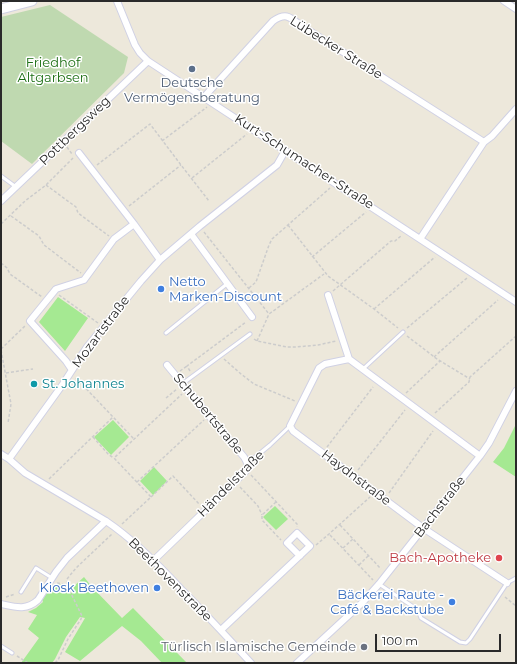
<!DOCTYPE html>
<meta charset="utf-8">
<style>
body{margin:0}
#map{position:relative;width:517px;height:664px;overflow:hidden;background:#ede8db;font-family:Montserrat,sans-serif}
canvas{display:block}
.frame{position:absolute;inset:0;border:2px solid #2a2a2a;pointer-events:none}
.scale{position:absolute;left:375px;top:634px;width:126px;height:18px;box-sizing:border-box;border:2px solid #2a2a2a;border-top:0;padding-left:5px;font-size:12px;line-height:14px;white-space:nowrap;color:#2a2a2a;-webkit-text-stroke:3px #fff;paint-order:stroke}
</style>
<div id="map">
<canvas width="517" height="664"></canvas>
<div class="frame"></div>
<div class="scale">100 m</div>
</div>
<script>
const ctx = document.querySelector('canvas').getContext('2d');
ctx.lineJoin = 'round';
function fillPath(path, color) { ctx.fillStyle = color; ctx.fill(path, 'evenodd'); }
function stroke(path, color, width, dash) { ctx.strokeStyle = color; ctx.lineWidth = width; ctx.lineCap = dash ? 'butt' : 'round'; ctx.setLineDash(dash || []); ctx.stroke(path); }
function write(font, color, halo, rows, align = 'center') {
  ctx.font = font + ' Montserrat,sans-serif'; ctx.lineWidth = 3; ctx.setLineDash([]); ctx.textBaseline = 'middle'; ctx.strokeStyle = halo; ctx.fillStyle = color; for (const [text, x, y, turn = 0] of rows) {
    ctx.save(); ctx.translate(x, y); ctx.rotate((+turn || 0) * Math.PI / 180); ctx.textAlign = isNaN(turn) ? turn : align; if (halo) ctx.strokeText(text, 0, 0); ctx.fillText(text, 0, 0); ctx.restore();
  }
}
fillPath(new Path2D(`
 M 58,297 L 88,318 L 65,351 L 39,322 Z
 M 113,420 L 129,437 L 111,455 L 94,437 Z
 M 516,424 L 516,477 L 493,462 L 504,448 Z
 M 154,467 L 167,481 L 153,495 L 140,481 Z
 M 275,506 L 288,519 L 276,530 L 263,517 Z
 M 84,577 L 92,587 L 122,618 L 133,608 L 187,663 L 162,663 L 141,641 L 122,626 L 80,661 L 65,652 L 85,618 L 80,617 L 66,637 L 55,659 L 52,663 L 21,663 L 39,638 L 28,629 L 37,615 L 28,612 L 36,608 L 43,602 L 42,599 C 50,585 49,583 65,585 L 70,594 L 74,590 L 73,587 Z`), '#a5e992');
fillPath(new Path2D(`
 M 50,5 L 128,57 L 124,73 L 32,164 L 1,141 L 1,17 Z`), '#bfd9b0');
const lane = new Path2D(`
 M 1,176 L 16,187
 M 166,333 L 228,283
 M 363,369 L 403,332
 M 182,384 L 250,334
 M 248,463 L 270,445 L 290,426
 M 379,584 L 418,610 L 421,618 L 460,642 L 466,643 L 470,639 L 507,583 L 516,578
 M 21,592 L 36,568 L 52,578
 M 1,646 L 12,653`);
const street = new Path2D(`
 M 117,1 L 135,45 L 140,53 L 148,61 L 516,302
 M 504,1 L 516,9
 M 204,97 L 273,21 C 285,13 289,16 299,24 L 484,142
 M 79,153 L 134,224 L 160,260
 M 1,201 L 63,142 L 148,61
 M 191,234 L 252,317
 M 420,239 L 484,142 L 492,136 L 516,109
 M 328,295 L 349,359
 M 72,370 L 66,361 L 30,321 L 56,289 L 84,280 L 114,239 L 134,224
 M 1,454 L 9,459 L 25,473 L 106,521 C 134,540 158,564 181,589 C 205,613 228,638 251,663
 M 480,456 L 349,359 L 325,364 L 319,368 L 290,426 L 293,431 L 423,528 L 507,583
 M 9,459 L 63,384 L 87,347 L 141,281 L 160,260 L 200,226 L 277,165 L 285,151
 M 154,560 L 246,471 C 249,465 247,462 244,457 L 209,416 L 167,365
 M 1,604 C 15,607 26,611 38,600 L 56,572 L 67,558 L 106,521
 M 221,630 L 310,546 L 297,533 L 287,543 L 300,556
 M 297,663 L 363,602 L 379,584 L 480,456 L 489,443 L 516,391`);
const secondary = new Path2D(`
 M 1,9 L 32,1`);
stroke(lane, '#d0d1e4', 5);
stroke(street, '#d0d1e4', 8);
stroke(secondary, '#d0d1e4', 11);
stroke(new Path2D(`
 M 162,141 L 207,107
 M 67,147 L 72,154
 M 97,165 L 150,124 L 181,165 L 209,201
 M 192,178 L 247,134
 M 46,185 L 76,207 L 78,213 L 109,236
 M 129,206 L 181,165
 M 11,216 L 39,236 L 44,245 L 81,273
 M 1,224 L 25,201 L 46,185 L 73,158
 M 288,225 L 328,276 L 374,309 L 398,328
 M 204,232 L 269,314
 M 312,257 L 366,212
 M 1,263 L 7,268 L 10,274 L 42,297
 M 249,288 L 256,282 L 269,245 L 272,239 L 330,188
 M 333,291 L 391,241 L 395,241 L 401,236
 M 59,295 L 98,323
 M 374,309 L 435,257
 M 407,328 L 467,278
 M 407,336 L 437,359 L 470,379
 M 254,339 L 257,341 L 287,347 L 296,347 L 318,345 L 336,341
 M 257,341 L 269,314 L 324,274
 M 1,349 L 26,325
 M 1,350 L 11,404 L 8,423
 M 434,357 L 498,300
 M 224,359 L 241,374 L 254,384 L 295,401
 M 180,371 L 187,366
 M 190,371 L 187,366 L 246,322
 M 6,373 L 33,369
 M 76,378 L 134,439
 M 406,393 L 440,361
 M 166,398 L 177,389
 M 435,413 L 469,382 L 470,377 L 516,336
 M 93,437 L 109,455 L 114,458
 M 327,447 L 373,387
 M 358,470 L 405,410
 M 251,475 L 297,524 L 297,527
 M 49,479 L 113,417
 M 137,482 L 204,420
 M 240,487 L 258,506 L 262,515
 M 389,493 L 433,431
 M 151,497 L 173,476 L 200,505
 M 276,502 L 262,515 L 262,520 L 281,540
 M 122,524 L 151,497 L 114,458 L 182,394
 M 340,525 L 381,569
 M 330,535 L 373,580
 M 316,545 L 329,534 L 370,497
 M 343,548 L 353,539
 M 359,565 L 368,556
 M 57,583 L 67,585
 M 6,597 L 15,594
 M 505,597 L 516,606
 M 17,656 L 28,663
 M 55,663 L 58,660 L 68,639 L 81,619 L 82,616 L 67,585 L 67,579 L 76,568 L 112,534`), '#ccc', 1.5, [3, 2]);
stroke(lane, '#fff', 3);
stroke(street, '#fff', 6);
stroke(secondary, '#fff', 9);
for (const [x, y, r, color] of [
 [192,69,4,"#5c6f8a"],
 [161,289,4,"#3f7fe0"],
 [34,384,4,"#0f9aa8"],
 [499,558,4,"#e0444e"],
 [157,588,4,"#3f7fe0"],
 [452,602,4,"#3f7fe0"],
 [364,647,4,"#6b7280"]
]) { const dot = new Path2D(); dot.arc(x, y, r, 0, 2 * Math.PI); ctx.fillStyle = color; ctx.fill(dot); stroke(dot, '#fff', 1.5); }
write('13px', '#2a2a2a', '#fff', [
 ["Lübecker Straße",336,48,32],
 ["Pottbergsweg",75,131,-44],
 ["Kurt-Schumacher-Straße",304,162,33],
 ["Mozartstraße",101,332,-53],
 ["Schubertstraße",208,414,50],
 ["Haydnstraße",356,478,37],
 ["Händelstraße",231,484,-45],
 ["Bachstraße",440,507,-52],
 ["Beethovenstraße",170,580,45]
]);
write('13px', '#1b6e13', '#fff', [
 ["Friedhof",53,63],
 ["Altgarbsen",53,78]
]);
write('13px', '#4e5e75', '#fff', [
 ["Deutsche",192,83],
 ["Vermögensberatung",192,98]
]);
write('13px', '#366cbe', '#fff', [
 ["Netto",169,282,"left"],
 ["Marken-Discount",169,297,"left"],
 ["Kiosk Beethoven",149,588],
 ["Bäckerei Raute -",444,595],
 ["Café & Backstube",444,610]
], 'right');
write('13px', '#0d838f', '#fff', [
 ["St. Johannes",42,384]
], 'left');
write('13px', '#be3a42', '#fff', [
 ["Bach-Apotheke",491,558]
], 'right');
write('13px', '#5b616d', '#fff', [
 ["Türlisch Islamische Gemeinde",356,647]
], 'right');
</script>
